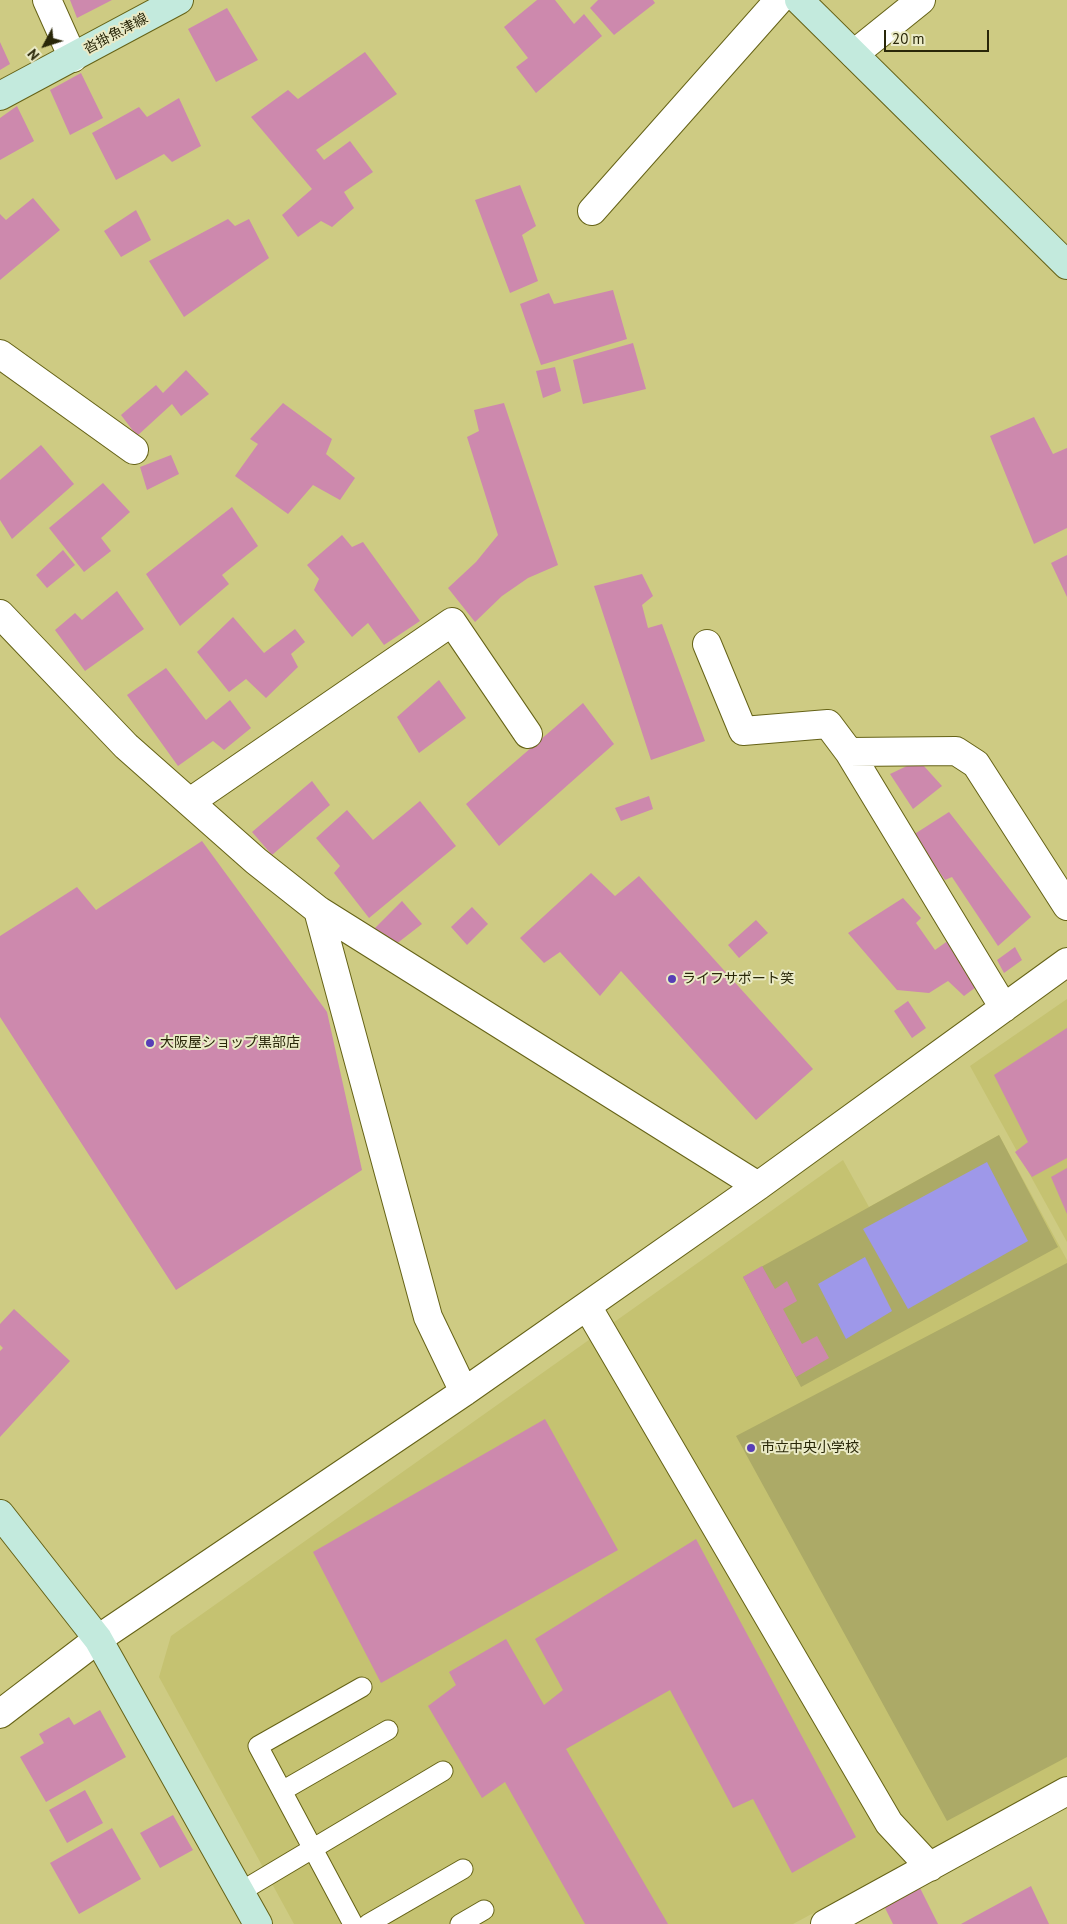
<!DOCTYPE html>
<meta charset="utf-8">
<style>
body{margin:0}
#map{position:relative;width:1067px;height:1924px;overflow:hidden;background:#cecb83;font-family:"PT Sans",sans-serif}
canvas{display:block}
.north{position:absolute;left:20px;top:20px;width:50px;height:50px;-webkit-text-stroke:4px #eaeac6;paint-order:stroke;rotate:230deg;font-size:14px;font-weight:700;line-height:20px;text-align:center;color:#292709}
.north::after{content:'';display:block;margin:auto;width:18px;height:22px;background:#292709;clip-path:polygon(50% 0,100% 100%,50% 72%,0 100%)}
.scale{position:absolute;left:884px;top:30px;width:105px;height:22px;box-sizing:border-box;border:2px solid #292709;border-top:0;padding-left:6px;font-size:15px;line-height:18px;white-space:nowrap;color:#292709;-webkit-text-stroke:4px #eaeac6;paint-order:stroke}
</style>
<div id="map">
<canvas width="1067" height="1924"></canvas>
<div class="north">N</div>
<div class="scale">20 m</div>
</div>
<script>
const ctx = document.querySelector('canvas').getContext('2d');
ctx.lineJoin = 'round';
function fillPath(path, color) { ctx.fillStyle = color; ctx.fill(path, 'evenodd'); }
function stroke(path, color, width, dash) { ctx.strokeStyle = color; ctx.lineWidth = width; ctx.lineCap = dash ? 'butt' : 'round'; ctx.setLineDash(dash || []); ctx.stroke(path); }
function write(font, color, halo, rows, align = 'center') {
  ctx.font = font + ' "PT Sans","Noto Sans JP",sans-serif'; ctx.lineWidth = 4; ctx.setLineDash([]); ctx.textBaseline = 'middle'; ctx.strokeStyle = halo; ctx.fillStyle = color; for (const [text, x, y, turn = 0] of rows) {
    ctx.save(); ctx.translate(x, y); ctx.rotate((+turn || 0) * Math.PI / 180); ctx.textAlign = isNaN(turn) ? turn : align; if (halo) ctx.strokeText(text, 0, 0); ctx.fillText(text, 0, 0); ctx.restore();
  }
}
fillPath(new Path2D(`
 M 1067,999 L 1067,1242 L 970,1066 Z
 M 999,1135 L 1067,1260 L 1067,1777 L 793,1924 L 294,1924 L 159,1677 L 171,1636 L 843,1160 L 869,1207 Z`), '#c5c271');
fillPath(new Path2D(`
 M 999,1135 L 1058,1247 L 801,1387 L 743,1277 Z
 M 1067,1263 L 1067,1757 L 947,1821 L 736,1436 Z`), '#acaa67');
fillPath(new Path2D(`
 M 987,1162 L 1028,1241 L 908,1309 L 863,1229 Z
 M 865,1257 L 892,1311 L 846,1339 L 818,1284 Z`), '#9e98e9');
fillPath(new Path2D(`
 M 70,0 L 112,0 L 77,18 Z
 M 537,0 L 555,0 L 574,24 L 584,14 L 602,36 L 536,93 L 516,67 L 528,58 L 504,27 Z
 M 598,0 L 653,0 L 655,3 L 614,35 L 590,8 Z
 M 227,8 L 258,60 L 216,82 L 188,29 Z
 M 0,42 L 10,64 L 0,70 Z
 M 365,52 L 397,94 L 316,150 L 324,160 L 350,141 L 373,172 L 344,192 L 354,208 L 332,227 L 321,221 L 298,237 L 282,215 L 312,189 L 251,117 L 288,90 L 298,99 Z
 M 81,73 L 103,118 L 70,135 L 50,90 Z
 M 179,98 L 201,146 L 172,162 L 164,154 L 116,180 L 92,133 L 139,107 L 147,117 Z
 M 17,106 L 34,141 L 0,160 L 0,118 Z
 M 520,185 L 536,226 L 522,235 L 538,281 L 510,293 L 475,200 Z
 M 33,198 L 60,230 L 0,280 L 0,214 L 6,220 Z
 M 136,210 L 151,240 L 121,257 L 104,231 Z
 M 228,219 L 235,226 L 249,219 L 269,258 L 184,317 L 149,261 Z
 M 613,290 L 627,339 L 541,365 L 520,304 L 549,293 L 554,304 Z
 M 633,343 L 646,389 L 583,404 L 573,360 Z
 M 555,367 L 561,391 L 543,398 L 536,371 Z
 M 186,370 L 209,394 L 181,416 L 172,404 L 137,436 L 121,415 L 156,385 L 163,393 Z
 M 283,403 L 332,439 L 326,454 L 355,478 L 340,500 L 313,485 L 288,514 L 235,476 L 258,444 L 250,439 Z
 M 504,403 L 558,565 L 528,578 L 502,596 L 475,622 L 448,588 L 476,562 L 498,535 L 467,437 L 479,431 L 474,410 Z
 M 1034,417 L 1053,454 L 1067,448 L 1067,528 L 1034,544 L 990,436 Z
 M 41,445 L 74,484 L 12,539 L 0,520 L 0,480 Z
 M 171,455 L 179,474 L 147,490 L 140,467 Z
 M 103,483 L 130,512 L 101,538 L 111,551 L 84,572 L 49,528 Z
 M 232,507 L 258,546 L 222,575 L 229,584 L 180,626 L 146,574 Z
 M 342,535 L 352,547 L 363,542 L 420,621 L 384,645 L 368,623 L 352,637 L 314,590 L 319,579 L 307,565 Z
 M 63,550 L 75,565 L 47,588 L 36,575 Z
 M 1067,555 L 1067,597 L 1051,563 Z
 M 642,574 L 653,596 L 642,605 L 648,628 L 662,624 L 705,741 L 651,760 L 594,586 Z
 M 117,591 L 144,629 L 85,671 L 55,630 L 75,613 L 82,620 Z
 M 233,617 L 264,653 L 295,629 L 305,642 L 291,654 L 298,667 L 266,698 L 246,679 L 229,692 L 197,652 Z
 M 166,668 L 206,720 L 230,700 L 251,728 L 224,750 L 213,741 L 178,766 L 127,695 Z
 M 439,680 L 466,718 L 419,753 L 397,717 Z
 M 583,703 L 614,744 L 499,846 L 466,804 Z
 M 923,765 L 942,786 L 913,809 L 890,774 L 907,766 Z
 M 312,781 L 330,805 L 272,855 L 252,832 Z
 M 649,796 L 653,809 L 621,821 L 615,808 Z
 M 420,801 L 456,846 L 369,918 L 334,873 L 340,866 L 316,838 L 347,810 L 373,840 Z
 M 949,812 L 1031,917 L 998,946 L 952,877 L 945,880 L 913,835 Z
 M 202,841 L 327,1012 L 362,1170 L 176,1290 L 0,1017 L 0,936 L 77,887 L 96,910 Z
 M 591,873 L 615,896 L 639,876 L 813,1069 L 756,1120 L 621,971 L 600,996 L 560,952 L 544,963 L 520,938 Z
 M 903,898 L 921,918 L 916,923 L 935,950 L 949,940 L 976,987 L 964,996 L 948,981 L 929,993 L 897,990 L 848,933 Z
 M 402,901 L 422,924 L 391,948 L 373,930 Z
 M 472,907 L 488,924 L 467,945 L 451,927 Z
 M 756,920 L 768,933 L 739,958 L 728,945 Z
 M 1015,947 L 1022,960 L 1004,973 L 997,960 Z
 M 908,1001 L 926,1028 L 912,1038 L 894,1011 Z
 M 1067,1028 L 1067,1158 L 1032,1177 L 1015,1152 L 1028,1142 L 994,1075 Z
 M 1067,1168 L 1067,1214 L 1051,1177 Z
 M 762,1266 L 775,1289 L 787,1281 L 797,1301 L 783,1309 L 802,1344 L 817,1336 L 829,1358 L 796,1377 L 743,1277 Z
 M 14,1309 L 70,1361 L 0,1437 L 0,1351 L 3,1348 L 0,1345 L 0,1324 Z
 M 545,1419 L 618,1550 L 381,1683 L 313,1552 Z
 M 696,1539 L 856,1837 L 792,1873 L 753,1799 L 733,1808 L 670,1690 L 566,1749 L 668,1924 L 585,1924 L 505,1782 L 482,1798 L 428,1706 L 456,1685 L 449,1672 L 506,1639 L 544,1705 L 563,1690 L 535,1639 Z
 M 100,1710 L 126,1757 L 46,1802 L 20,1757 L 44,1743 L 39,1734 L 69,1717 L 74,1725 Z
 M 85,1790 L 103,1823 L 67,1843 L 49,1810 Z
 M 173,1815 L 193,1850 L 160,1868 L 140,1833 Z
 M 112,1828 L 141,1879 L 79,1914 L 50,1863 Z
 M 1031,1886 L 1049,1924 L 961,1924 Z
 M 920,1888 L 938,1924 L 893,1924 L 884,1906 Z`), '#cd89ad');
const lane = new Path2D(`
 M 282,1791 L 388,1730
 M 240,1892 L 443,1771
 M 353,1924 L 258,1746 L 362,1687
 M 368,1924 L 463,1869
 M 460,1924 L 484,1910`);
const street = new Path2D(`
 M 47,0 L 73,58
 M 854,54 L 921,0
 M 592,211 L 779,0
 M 0,354 L 134,450
 M 0,614 L 126,746 L 256,861 L 318,910 L 758,1186
 M 707,644 L 743,731 L 828,724 L 849,752
 M 190,802 L 452,622 L 528,734
 M 318,910 L 428,1317 L 464,1392
 M 1004,1008 L 849,752 L 956,751 L 976,764 L 1067,906
 M 587,1306 L 889,1823 L 930,1867
 M 0,1714 L 98,1639 L 464,1392 L 758,1186 L 1067,962
 M 825,1924 L 1067,1791`);
const secondary = new Path2D(`
 M 799,0 L 1067,265
 M 0,96 L 179,0
 M 0,1514 L 98,1639 L 258,1924`);
stroke(lane, '#656216', 21);
stroke(street, '#656216', 30);
stroke(secondary, '#656216', 30);
stroke(lane, '#fff', 19);
stroke(street, '#fff', 28);
stroke(secondary, '#c3eadd', 28);
for (const [x, y, r, color] of [
 [672,979,5,"#573eb6"],
 [150,1043,5,"#573eb6"],
 [751,1448,5,"#573eb6"]
]) { const dot = new Path2D(); dot.arc(x, y, r, 0, 2 * Math.PI); ctx.fillStyle = color; ctx.fill(dot); stroke(dot, '#eaeac6', 2); }
write('14px', '#292709', '#eaeac6', [
 ["沓掛魚津線",116,34,-28]
]);
write('14px', '#292709', '#eaeac6', [
 ["ライフサポート笑",682,979],
 ["大阪屋ショップ黒部店",160,1043],
 ["市立中央小学校",761,1448]
], 'left');
</script>
